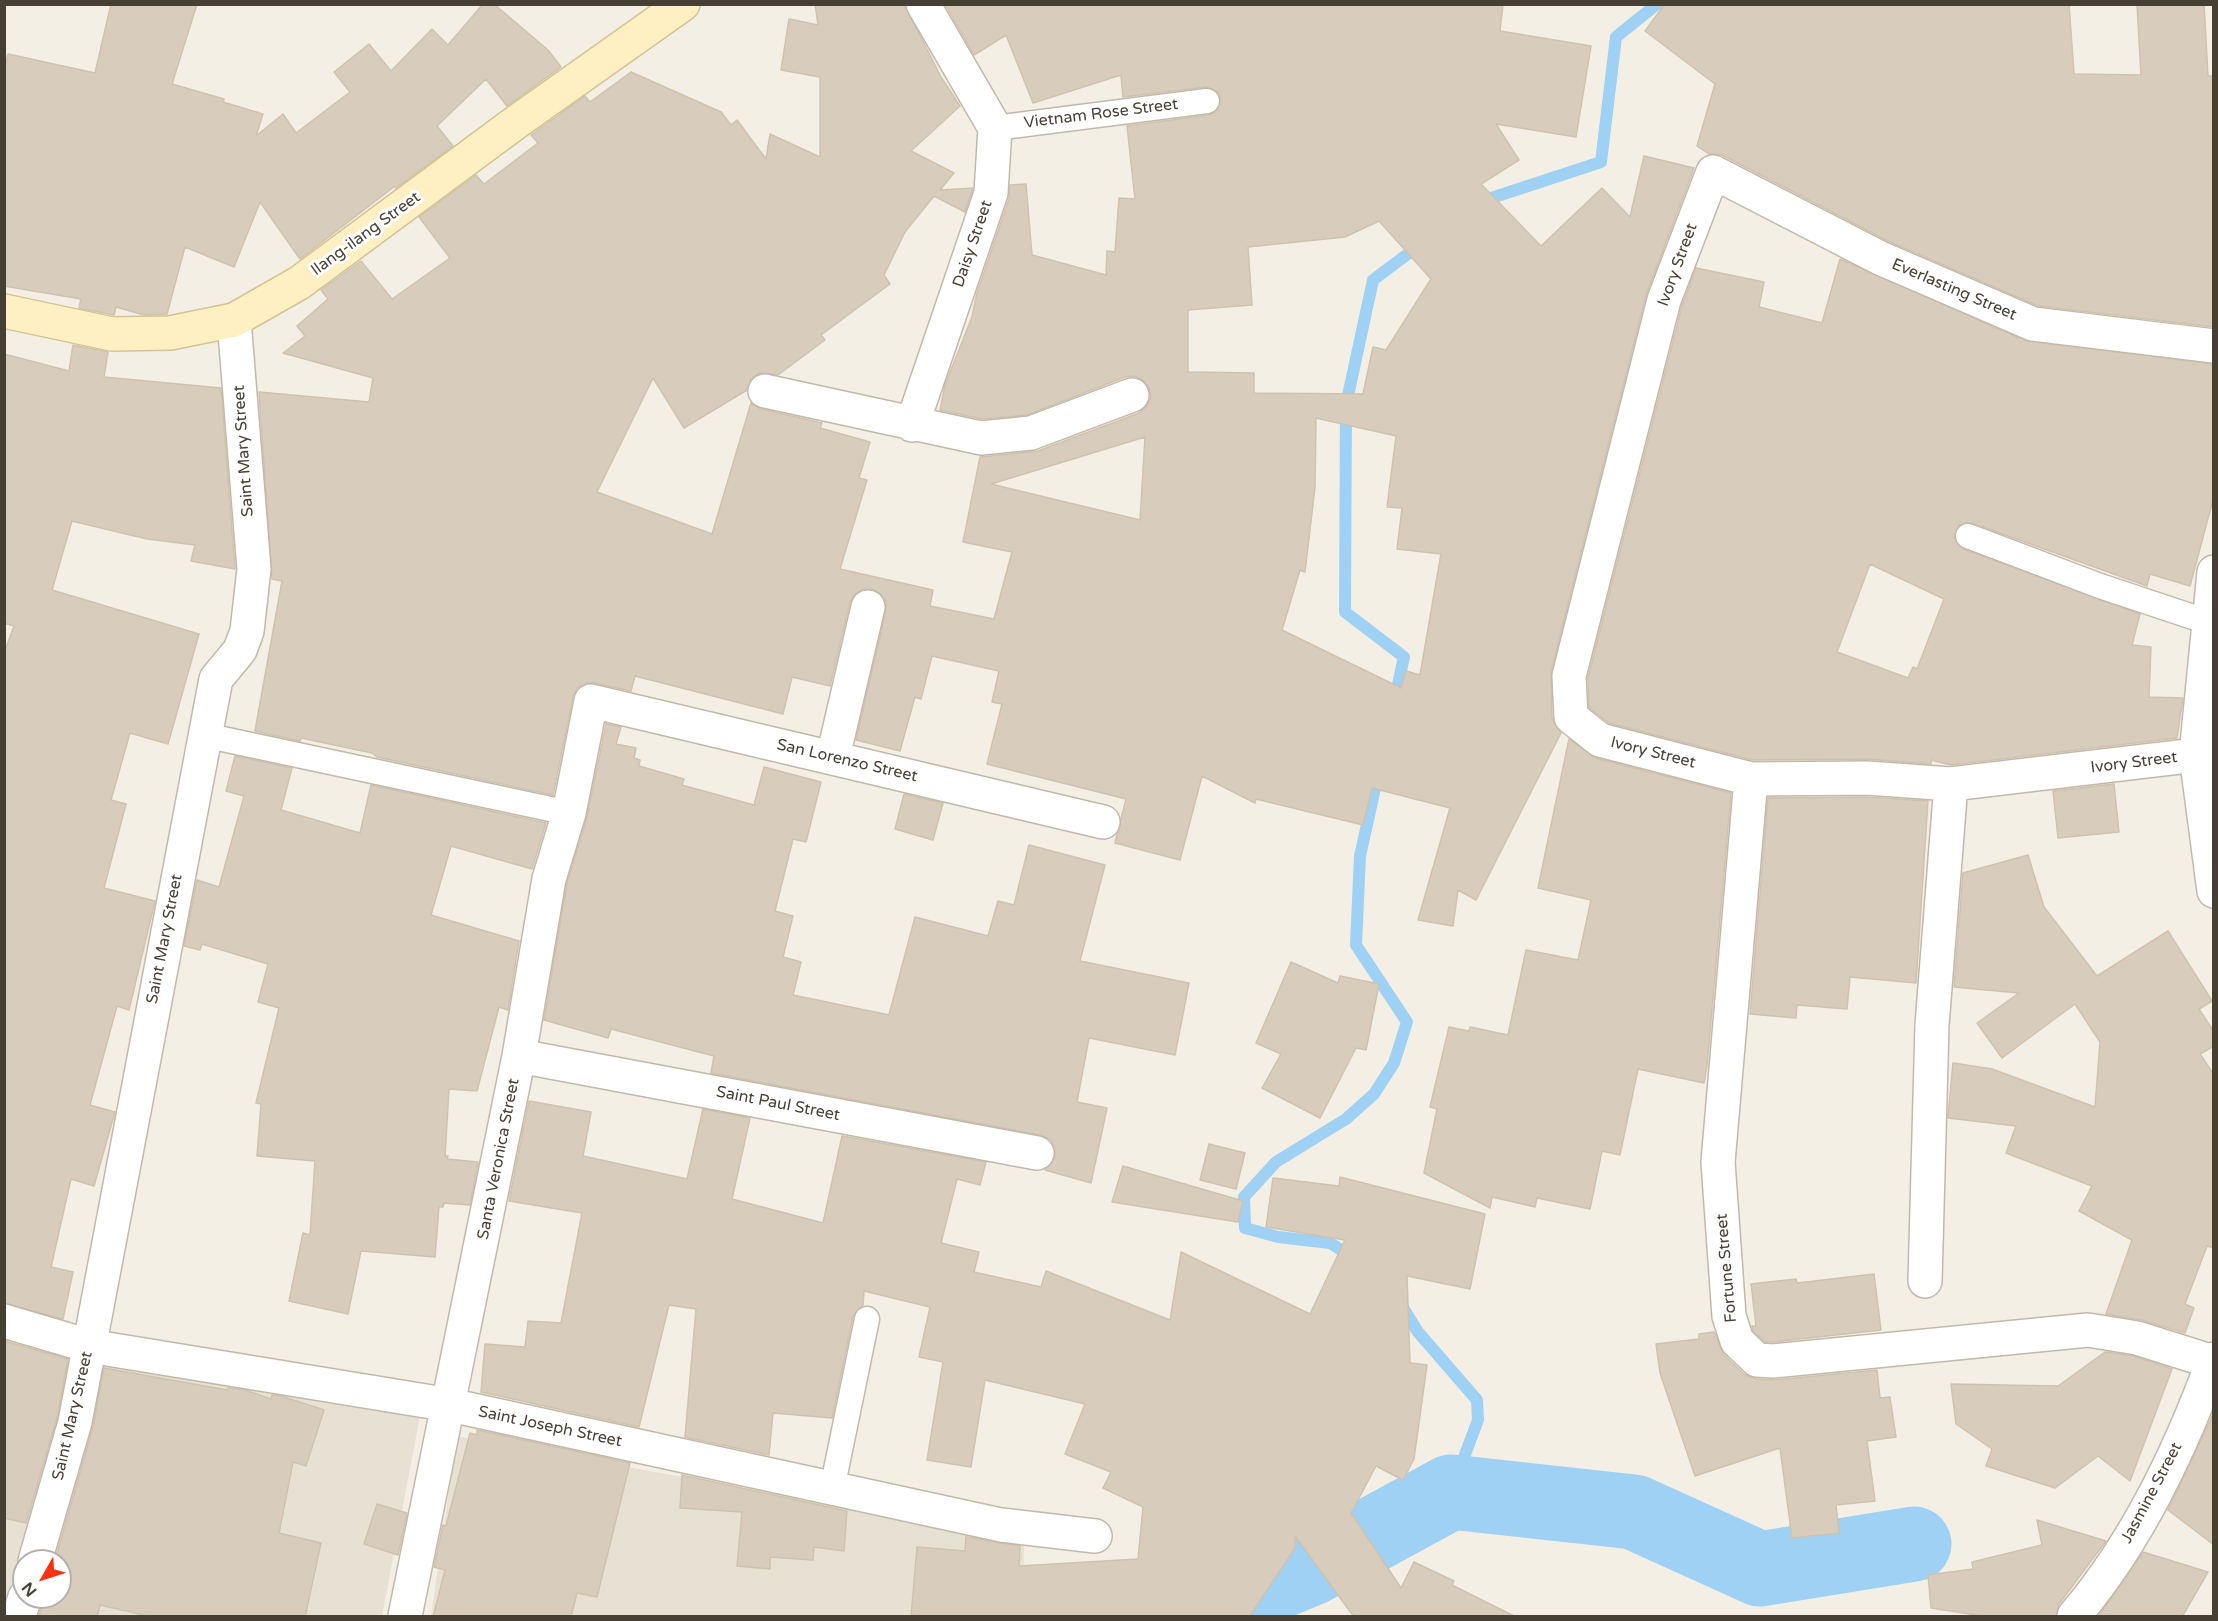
<!DOCTYPE html>
<style>
body{margin:0}
#map{position:relative;width:2218px;height:1621px;overflow:hidden;background:#f3efe5;font-family:"Varela Round",sans-serif}
canvas{display:block}
.frame{position:absolute;inset:0;border:6px solid #463f34;pointer-events:none}
.north{position:absolute;left:12px;top:1549px;width:60px;height:60px;box-sizing:border-box;background:#fff;border:2px solid #b5b2ae;border-radius:50%;rotate:231deg;font-size:16px;font-weight:700;line-height:24px;text-align:center;color:#463f34}
.north::after{content:'';display:block;margin:auto;width:21px;height:27px;background:#ff3110;clip-path:polygon(50% 0,100% 100%,50% 72%,0 100%)}
</style>
<div id="map">
<canvas width="2218" height="1621"></canvas>
<div class="frame"></div>
<div class="north">N</div>
</div>
<script>
const ctx = document.querySelector('canvas').getContext('2d');
ctx.lineJoin = 'round';
function fillPath(path, color) { ctx.fillStyle = color; ctx.fill(path, 'evenodd'); }
function stroke(path, color, width, dash) { ctx.strokeStyle = color; ctx.lineWidth = width; ctx.lineCap = dash ? 'butt' : 'round'; ctx.setLineDash(dash || []); ctx.stroke(path); }
function write(font, color, halo, rows, align = 'center') {
  ctx.font = font + ' "Varela Round",sans-serif'; ctx.lineWidth = 6; ctx.setLineDash([]); ctx.textBaseline = 'middle'; ctx.strokeStyle = halo; ctx.fillStyle = color; for (const [text, x, y, turn = 0] of rows) {
    ctx.save(); ctx.translate(x, y); ctx.rotate((+turn || 0) * Math.PI / 180); ctx.textAlign = isNaN(turn) ? turn : align; if (halo) ctx.strokeText(text, 0, 0); ctx.fillText(text, 0, 0); ctx.restore();
  }
}
fillPath(new Path2D(`
 M 4,1313 L 420,1416 L 382,1616 L 5,1616 ZM 24,1561 L 60,1561 L 60,1597 L 24,1597 Z
 M 457,1436 L 1024,1539 L 1023,1616 L 431,1616 Z`), '#e7e1d3');
stroke(new Path2D(`
 M 1479,202 L 1601,162 L 1616,37 L 1657,4
 M 1394,703 L 1404,657 L 1345,612 L 1346,405 L 1373,280 L 1421,244
 M 1352,1257 L 1330,1243 L 1278,1237 L 1245,1228 L 1244,1197 L 1276,1162 L 1346,1119 L 1374,1094 L 1394,1063 L 1407,1022 L 1356,945 L 1360,856 L 1378,775
 M 1400,1303 L 1418,1332 L 1477,1400 L 1478,1420 L 1451,1492`), '#9ed1f3', 12);
stroke(new Path2D(`
 M 1209,1616 L 1210,1610 L 1311,1568 L 1451,1492 L 1634,1512 L 1760,1569 L 1914,1544`), '#9ed1f3', 75);
const building = new Path2D(`
 M 111,4 L 197,4 L 172,84 L 224,99 L 223,102 L 263,114 L 256,136 L 283,114 L 296,133 L 350,92 L 334,72 L 369,44 L 391,71 L 432,29 L 448,45 L 483,4 L 494,4 L 548,50 L 561,67 L 507,106 L 486,79 L 437,126 L 453,146 L 396,188 L 395,186 L 300,259 L 260,202 L 234,267 L 185,247 L 167,314 L 144,315 L 116,307 L 114,315 L 79,308 L 81,299 L 4,286 L 4,71 L 8,54 L 95,73 Z
 M 815,4 L 904,4 L 941,77 L 960,106 L 911,151 L 954,173 L 940,190 L 973,188 L 965,212 L 934,196 L 905,232 L 884,275 L 890,284 L 821,335 L 825,340 L 778,375 L 759,373 L 751,379 L 747,390 L 684,428 L 653,378 L 597,492 L 712,534 L 751,403 L 761,409 L 822,423 L 820,428 L 870,442 L 859,478 L 867,480 L 840,569 L 933,590 L 930,606 L 994,619 L 1012,552 L 963,542 L 980,457 L 1038,451 L 1139,413 L 1147,406 L 1151,397 L 1149,388 L 1144,381 L 1134,376 L 1125,377 L 1027,415 L 982,419 L 940,410 L 945,385 L 972,317 L 977,293 L 1009,199 L 1010,185 L 1026,184 L 1032,255 L 1106,275 L 1107,251 L 1115,252 L 1119,198 L 1135,199 L 1127,126 L 1209,115 L 1216,112 L 1221,100 L 1218,92 L 1206,87 L 1123,97 L 1121,75 L 1033,103 L 1006,35 L 974,55 L 945,4 L 1503,4 L 1500,31 L 1591,46 L 1576,137 L 1496,124 L 1519,160 L 1481,184 L 1541,246 L 1602,188 L 1630,217 L 1644,156 L 1694,168 L 1646,295 L 1551,671 L 1552,718 L 1561,733 L 1476,900 L 1458,890 L 1453,926 L 1418,920 L 1450,808 L 1372,788 L 1363,825 L 1256,799 L 1255,803 L 1202,776 L 1180,860 L 1115,843 L 1126,799 L 987,764 L 1002,704 L 992,702 L 999,671 L 932,656 L 921,699 L 915,697 L 900,751 L 856,740 L 886,611 L 886,601 L 881,594 L 872,589 L 862,589 L 855,594 L 850,602 L 830,686 L 792,677 L 783,714 L 635,676 L 631,691 L 595,683 L 586,683 L 577,688 L 573,697 L 553,795 L 377,757 L 372,753 L 301,738 L 300,741 L 255,731 L 282,581 L 272,579 L 259,392 L 369,402 L 373,378 L 283,353 L 305,336 L 297,326 L 328,299 L 321,290 L 361,261 L 392,299 L 450,258 L 419,217 L 476,175 L 484,184 L 538,143 L 531,135 L 585,96 L 590,102 L 631,72 L 721,112 L 731,125 L 737,120 L 766,159 L 770,134 L 820,157 L 820,77 L 781,70 L 789,19 L 818,25 ZM 1379,221 L 1431,279 L 1386,350 L 1373,347 L 1363,394 L 1254,393 L 1254,373 L 1188,372 L 1188,310 L 1252,305 L 1248,247 L 1345,237 ZM 1316,418 L 1396,436 L 1387,507 L 1402,508 L 1397,549 L 1441,554 L 1420,675 L 1406,671 L 1401,688 L 1282,630 L 1300,570 L 1305,572 L 1315,487 ZM 1145,437 L 1140,520 L 991,484 Z
 M 1665,4 L 2069,4 L 2074,74 L 2141,75 L 2137,4 L 2204,4 L 2208,76 L 2214,76 L 2214,327 L 2038,306 L 1888,241 L 1722,155 L 1709,154 L 1697,146 L 1715,84 L 1645,31 Z
 M 1840,259 L 2026,341 L 2214,364 L 2214,496 L 2190,586 L 2150,574 L 2147,586 L 1972,523 L 1959,525 L 1954,538 L 1963,549 L 2140,614 L 2132,645 L 2151,647 L 2149,697 L 2183,698 L 2177,738 L 1951,765 L 1931,760 L 1931,764 L 1867,759 L 1753,760 L 1609,723 L 1589,708 L 1588,678 L 1682,306 L 1696,268 L 1764,282 L 1759,307 L 1822,323 ZM 1870,564 L 1944,599 L 1917,669 L 1913,667 L 1908,678 L 1837,652 Z
 M 73,345 L 108,352 L 104,377 L 221,388 L 235,569 L 191,561 L 195,545 L 147,539 L 72,521 L 52,590 L 199,634 L 168,744 L 130,733 L 111,800 L 126,804 L 104,888 L 155,901 L 129,1010 L 117,1006 L 90,1105 L 115,1112 L 94,1186 L 71,1179 L 51,1267 L 73,1272 L 63,1319 L 4,1303 L 4,653 L 14,626 L 4,623 L 4,354 L 69,371 Z
 M 606,724 L 621,727 L 616,744 L 636,748 L 634,758 L 640,760 L 639,766 L 684,779 L 682,785 L 754,805 L 764,767 L 821,782 L 806,842 L 793,839 L 775,911 L 793,916 L 783,957 L 801,962 L 793,995 L 889,1015 L 915,917 L 988,936 L 998,901 L 1014,905 L 1029,845 L 1105,865 L 1080,961 L 1189,983 L 1175,1055 L 1089,1038 L 1077,1102 L 1107,1108 L 1091,1183 L 1045,1170 L 1055,1157 L 1055,1147 L 1050,1139 L 1040,1135 L 711,1073 L 714,1056 L 611,1029 L 608,1038 L 544,1020 L 567,883 L 587,817 Z
 M 1569,739 L 1595,758 L 1731,793 L 1707,1066 L 1704,1083 L 1638,1069 L 1620,1155 L 1602,1151 L 1590,1209 L 1537,1198 L 1535,1207 L 1492,1197 L 1490,1208 L 1424,1173 L 1437,1109 L 1430,1107 L 1449,1027 L 1469,1031 L 1470,1027 L 1508,1035 L 1526,950 L 1578,960 L 1591,900 L 1538,888 Z
 M 235,756 L 292,768 L 281,810 L 360,833 L 371,785 L 546,823 L 532,869 L 451,846 L 431,915 L 519,941 L 508,1010 L 499,1007 L 477,1091 L 449,1089 L 445,1156 L 448,1156 L 447,1159 L 478,1162 L 470,1205 L 444,1203 L 443,1207 L 439,1207 L 435,1257 L 361,1251 L 348,1314 L 289,1301 L 303,1233 L 310,1235 L 315,1161 L 257,1156 L 261,1104 L 256,1103 L 279,1008 L 258,1002 L 268,964 L 202,944 L 200,950 L 184,946 L 197,880 L 219,887 L 244,796 L 226,791 Z
 M 2114,784 L 2119,832 L 2058,838 L 2053,791 Z
 M 904,794 L 943,803 L 933,840 L 895,829 Z
 M 1866,797 L 1928,801 L 1916,983 L 1850,977 L 1847,1009 L 1797,1005 L 1796,1018 L 1750,1014 L 1768,798 Z
 M 2028,855 L 2044,907 L 2097,976 L 2168,931 L 2212,1001 L 2199,1009 L 2214,1032 L 2214,1046 L 2200,1054 L 2214,1075 L 2214,1248 L 2207,1246 L 2185,1304 L 2194,1308 L 2185,1333 L 2142,1320 L 2106,1314 L 2132,1240 L 2079,1211 L 2092,1186 L 2006,1153 L 2016,1126 L 1948,1118 L 1953,1063 L 1992,1069 L 2095,1107 L 2100,1042 L 2075,1004 L 2002,1058 L 1977,1023 L 2019,993 L 1954,987 L 1963,873 Z
 M 1291,962 L 1338,983 L 1340,976 L 1379,984 L 1366,1050 L 1356,1048 L 1320,1118 L 1262,1088 L 1281,1054 L 1256,1043 Z
 M 529,1101 L 591,1112 L 583,1156 L 687,1179 L 703,1109 L 750,1118 L 732,1199 L 823,1223 L 842,1136 L 986,1162 L 980,1185 L 957,1179 L 941,1243 L 979,1252 L 974,1272 L 1041,1287 L 1046,1271 L 1170,1320 L 1181,1252 L 1310,1314 L 1345,1240 L 1266,1227 L 1273,1178 L 1339,1186 L 1340,1177 L 1485,1214 L 1470,1289 L 1407,1276 L 1410,1363 L 1427,1365 L 1414,1459 L 1403,1480 L 1376,1466 L 1351,1513 L 1401,1588 L 1414,1562 L 1454,1581 L 1452,1585 L 1516,1617 L 1354,1617 L 1295,1536 L 1295,1548 L 1249,1617 L 911,1617 L 917,1547 L 965,1551 L 966,1537 L 1020,1546 L 1019,1566 L 1138,1559 L 1143,1507 L 1103,1488 L 1111,1472 L 1065,1454 L 1085,1404 L 985,1380 L 971,1467 L 927,1460 L 943,1362 L 919,1357 L 930,1307 L 864,1291 L 863,1305 L 853,1316 L 832,1418 L 773,1413 L 769,1455 L 685,1437 L 696,1309 L 669,1305 L 639,1427 L 481,1392 L 485,1344 L 525,1347 L 528,1321 L 561,1323 L 582,1213 L 509,1201 Z
 M 1209,1144 L 1245,1153 L 1236,1189 L 1200,1180 Z
 M 1123,1166 L 1243,1201 L 1238,1222 L 1112,1202 Z
 M 1874,1274 L 1881,1330 L 1773,1342 L 1765,1342 L 1753,1331 L 1752,1326 L 1756,1326 L 1751,1284 L 1796,1279 L 1797,1283 Z
 M 1714,1332 L 1724,1355 L 1744,1374 L 1756,1379 L 1775,1380 L 1877,1370 L 1880,1398 L 1890,1397 L 1896,1437 L 1867,1441 L 1875,1501 L 1836,1505 L 1839,1533 L 1792,1538 L 1780,1448 L 1695,1476 L 1660,1373 L 1656,1344 L 1699,1339 L 1699,1334 Z
 M 4,1341 L 68,1359 L 57,1418 L 26,1523 L 4,1518 Z
 M 2105,1352 L 2133,1356 L 2172,1369 L 2130,1481 L 2098,1456 L 2055,1488 L 1986,1466 L 1992,1449 L 1956,1424 L 1951,1384 L 2058,1386 Z
 M 104,1368 L 227,1390 L 228,1388 L 245,1390 L 271,1399 L 272,1395 L 281,1396 L 324,1410 L 306,1466 L 293,1462 L 279,1533 L 321,1543 L 305,1617 L 152,1617 L 100,1605 L 97,1617 L 39,1617 L 43,1597 L 60,1597 L 60,1561 L 55,1561 L 93,1427 Z
 M 2214,1412 L 2214,1545 L 2168,1510 Z
 M 477,1430 L 630,1463 L 597,1597 L 577,1593 L 571,1617 L 433,1617 L 445,1570 L 434,1567 L 443,1525 L 446,1526 L 470,1433 L 477,1435 Z
 M 682,1475 L 847,1511 L 844,1551 L 814,1547 L 813,1560 L 770,1557 L 770,1569 L 737,1566 L 742,1512 L 680,1508 Z
 M 377,1504 L 407,1513 L 398,1555 L 364,1544 Z
 M 2037,1520 L 2106,1541 L 2059,1604 L 2056,1617 L 1989,1617 L 1931,1608 L 1928,1575 L 1973,1569 L 1972,1562 L 2042,1545 Z
 M 2143,1552 L 2208,1572 L 2182,1617 L 2098,1617 Z`);
fillPath(building, '#d8cdbd');
stroke(building, '#d0c2ad', 1.5);
const lane = new Path2D(`
 M 995,128 L 1207,101
 M 1968,536 L 2100,586 L 2208,622
 M 204,735 L 569,813
 M 832,1489 L 867,1319`);
const street = new Path2D(`
 M 765,391 L 981,438 L 1031,433 L 1132,395
 M 912,425 L 991,193 L 995,128 L 923,4
 M 2214,572 L 2196,755 L 2214,891
 M 2196,755 L 1951,784 L 1867,778 L 1751,779 L 1600,740 L 1571,717 L 1569,676 L 1664,300 L 1713,172 L 1880,258 L 2033,324 L 2214,346
 M 833,757 L 868,607
 M 1751,779 L 1718,1162 L 1729,1316 L 1737,1341 L 1757,1360 L 1773,1361 L 2088,1330 L 2137,1338 L 2213,1362
 M 519,1056 L 1037,1153
 M 1925,1281 L 1932,1025 L 1951,784
 M 4,1321 L 89,1346 L 450,1405 L 1001,1525 L 1095,1536
 M 35,1561 L 75,1422 L 216,679 L 240,650 L 247,631 L 254,569 L 234,320
 M 19,1616 L 25,1597
 M 405,1616 L 519,1056 L 549,879 L 569,813 L 591,701 L 1103,822
 M 2074,1616 C 2137,1542 2180,1451 2214,1359`);
const secondary = new Path2D(`
 M 4,311 L 112,334 L 170,333 L 234,320 L 299,283 L 515,123 L 683,4`);
stroke(lane, '#c2b9aa', 27);
stroke(street, '#c2b9aa', 36);
stroke(secondary, '#d5c393', 36);
stroke(lane, '#fff', 24);
stroke(street, '#fff', 33);
stroke(secondary, '#fff0c3', 33);
write('16px', '#463f34', '#fff', [
 ["Vietnam Rose Street",1101,114,-7],
 ["Ilang-ilang Street",366,234,-36],
 ["Daisy Street",973,244,-71],
 ["Ivory Street",1678,265,-70],
 ["Everlasting Street",1954,290,23],
 ["Saint Mary Street",244,451,-94],
 ["Ivory Street",1653,753,14],
 ["San Lorenzo Street",847,761,13],
 ["Ivory Street",2134,763,-7],
 ["Saint Mary Street",165,939,-79],
 ["Saint Paul Street",778,1104,11],
 ["Santa Veronica Street",499,1159,-79],
 ["Fortune Street",1727,1268,-95],
 ["Saint Mary Street",73,1416,-77],
 ["Saint Joseph Street",550,1427,12],
 ["Jasmine Street",2152,1493,-62]
]);
</script>
